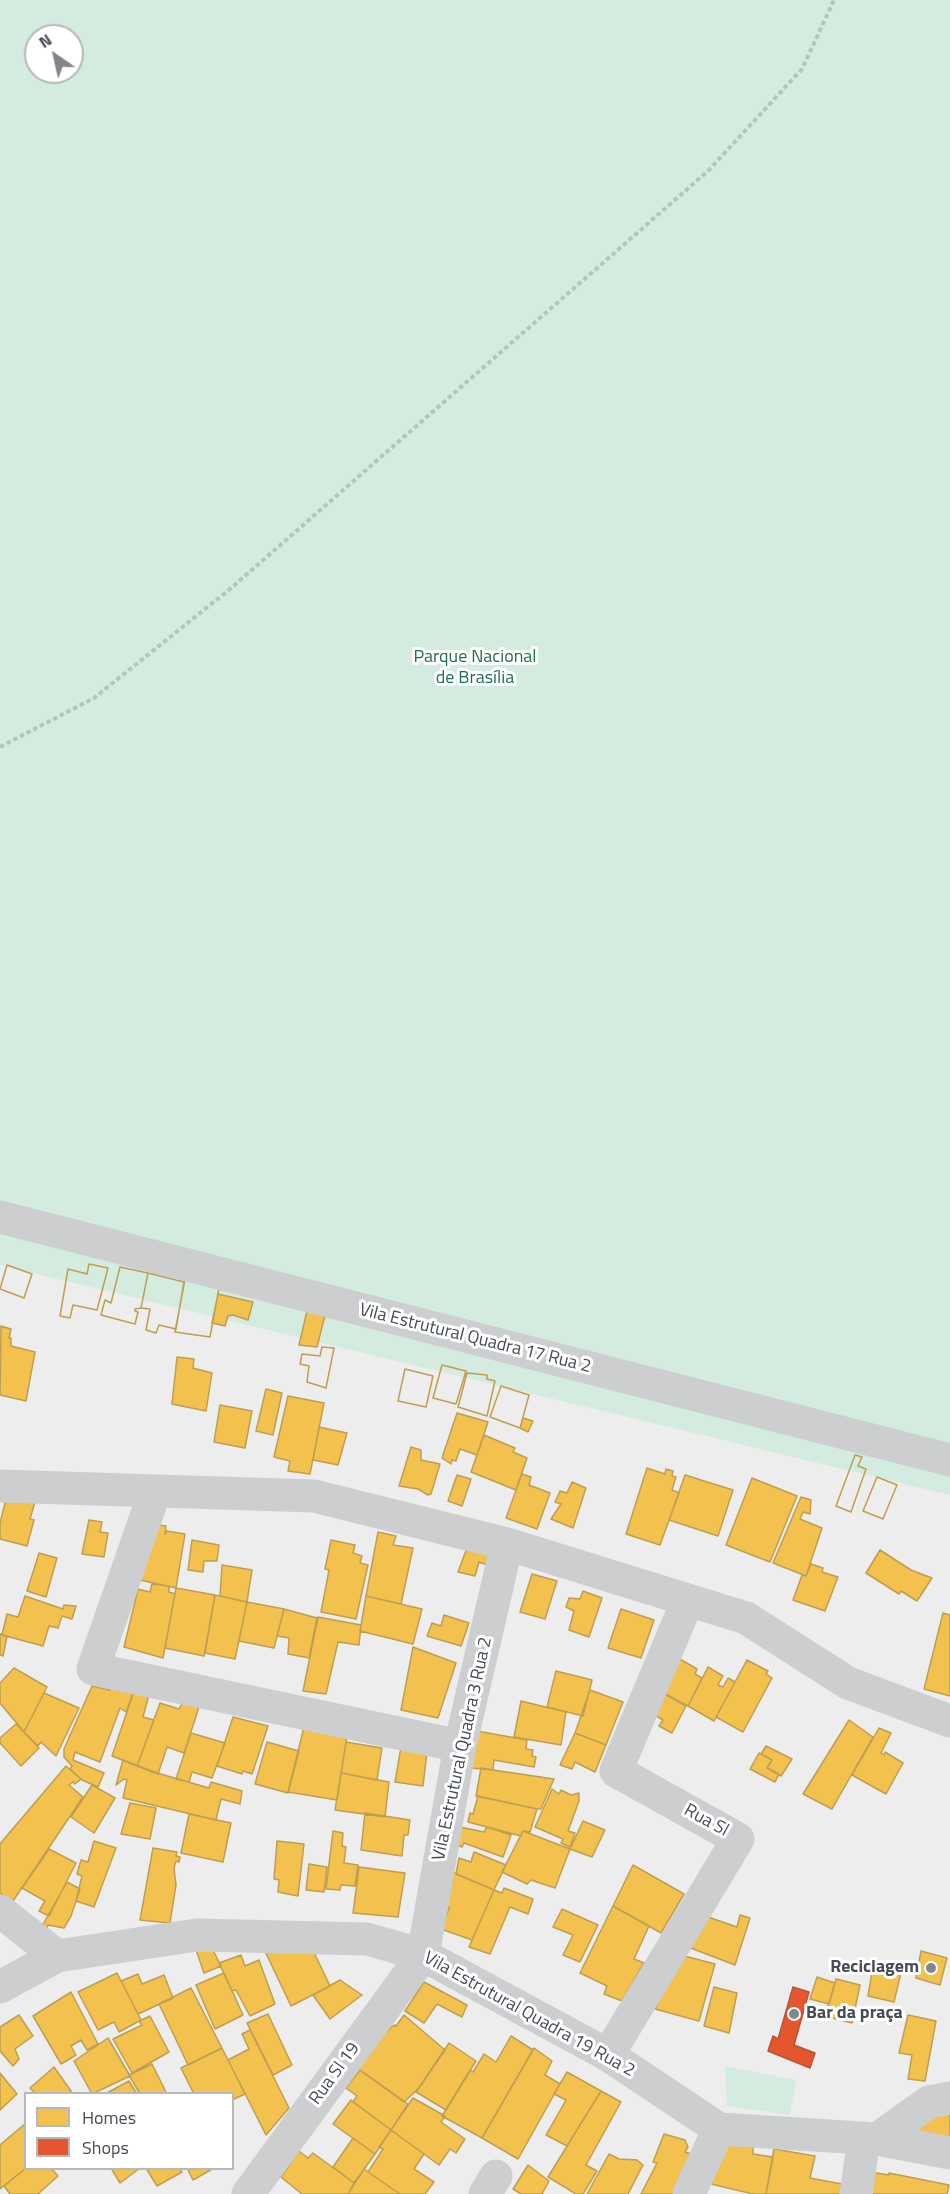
<!DOCTYPE html>
<meta charset="utf-8">
<style>
body{margin:0}
#map{position:relative;width:950px;height:2194px;overflow:hidden;background:#eeeded;font-family:"Titillium Web",sans-serif}
canvas{display:block}
.legend{position:absolute;left:24px;top:2092px;width:210px;height:78px;box-sizing:border-box;background:#fff;border:2px solid #b5b8bc;margin:0;padding:8px 10px;list-style:none;font-size:18px;color:#464d57}
.legend li{display:flex;align-items:center;gap:12px;height:30px}
.legend b{width:30px;border:2px solid #b5b8bc}
.north{position:absolute;left:24px;top:24px;width:60px;height:60px;box-sizing:border-box;background:#fff;border:2px solid #b5b8bc;border-radius:50%;rotate:326deg;font-size:16px;font-weight:700;line-height:24px;text-align:center;color:#464d57}
.north::after{content:'';display:block;margin:auto;width:21px;height:27px;background:#81858c;clip-path:polygon(50% 0,100% 100%,50% 72%,0 100%)}
</style>
<div id="map">
<canvas width="950" height="2194"></canvas>
<ul class="legend">
<li><b style="height:16px;background:#f2c14e"></b>Homes</li>
<li><b style="height:16px;background:#e4572e"></b>Shops</li>
</ul>
<div class="north">N</div>
</div>
<script>
const ctx = document.querySelector('canvas').getContext('2d');
ctx.lineJoin = 'round';
function fillPath(path, color) { ctx.fillStyle = color; ctx.fill(path, 'evenodd'); }
function stroke(path, color, width, dash) { ctx.strokeStyle = color; ctx.lineWidth = width; ctx.lineCap = dash ? 'butt' : 'round'; ctx.setLineDash(dash || []); ctx.stroke(path); }
function write(font, color, halo, rows, align = 'center') {
  ctx.font = font + ' "Titillium Web",sans-serif'; ctx.lineWidth = 6; ctx.setLineDash([]); ctx.textBaseline = 'middle'; ctx.strokeStyle = halo; ctx.fillStyle = color; for (const [text, x, y, turn = 0] of rows) {
    ctx.save(); ctx.translate(x, y); ctx.rotate((+turn || 0) * Math.PI / 180); ctx.textAlign = isNaN(turn) ? turn : align; if (halo) ctx.strokeText(text, 0, 0); ctx.fillText(text, 0, 0); ctx.restore();
  }
}
fillPath(new Path2D(`
 M 0,0 L 950,0 L 950,1495 L 0,1265 ZM 36,36 L 72,36 L 72,72 L 36,72 Z
 M 725,2066 L 796,2080 L 790,2115 L 727,2106 Z`), '#d4ebdf');
const homes = new Path2D(`
 M 89,1264 L 108,1268 L 97,1310 L 73,1305 L 70,1318 L 60,1316 L 68,1269 L 87,1274 Z
 M 89,1264 L 108,1268 L 97,1310 L 73,1305 L 70,1318 L 60,1316 L 68,1269 L 87,1274 Z
 M 7,1265 L 32,1274 L 24,1298 L 0,1289 Z
 M 7,1265 L 32,1274 L 24,1298 L 0,1289 Z
 M 120,1267 L 148,1273 L 141,1308 L 135,1309 L 135,1311 L 138,1312 L 135,1324 L 101,1315 L 105,1300 L 111,1303 Z
 M 120,1267 L 148,1273 L 141,1308 L 135,1309 L 135,1311 L 138,1312 L 135,1324 L 101,1315 L 105,1300 L 111,1303 Z
 M 148,1273 L 184,1282 L 176,1329 L 159,1325 L 156,1333 L 146,1330 L 150,1309 L 141,1308 Z
 M 148,1273 L 184,1282 L 176,1329 L 159,1325 L 156,1333 L 146,1330 L 150,1309 L 141,1308 Z
 M 185,1279 L 219,1288 L 210,1337 L 175,1332 Z
 M 185,1279 L 219,1288 L 210,1337 L 175,1332 Z
 M 218,1294 L 253,1302 L 248,1320 L 233,1315 L 228,1316 L 225,1326 L 212,1323 Z
 M 307,1311 L 325,1315 L 317,1347 L 299,1345 Z
 M 1,1326 L 11,1329 L 9,1338 L 11,1338 L 11,1346 L 35,1352 L 26,1401 L 0,1395 Z
 M 322,1347 L 334,1348 L 326,1388 L 307,1382 L 309,1366 L 300,1364 L 302,1354 L 320,1356 Z
 M 322,1347 L 334,1348 L 326,1388 L 307,1382 L 309,1366 L 300,1364 L 302,1354 L 320,1356 Z
 M 177,1357 L 194,1359 L 193,1368 L 212,1373 L 206,1411 L 172,1404 Z
 M 442,1365 L 466,1371 L 456,1404 L 433,1398 Z
 M 442,1365 L 466,1371 L 456,1404 L 433,1398 Z
 M 405,1369 L 433,1376 L 426,1407 L 398,1401 Z
 M 405,1369 L 433,1376 L 426,1407 L 398,1401 Z
 M 467,1373 L 487,1375 L 487,1379 L 495,1381 L 487,1416 L 458,1407 Z
 M 467,1373 L 487,1375 L 487,1379 L 495,1381 L 487,1416 L 458,1407 Z
 M 501,1386 L 529,1395 L 520,1428 L 490,1417 Z
 M 501,1386 L 529,1395 L 520,1428 L 490,1417 Z
 M 266,1389 L 282,1393 L 273,1435 L 256,1431 Z
 M 288,1396 L 324,1403 L 310,1474 L 288,1471 L 290,1461 L 274,1457 Z
 M 220,1405 L 252,1411 L 245,1448 L 214,1442 Z
 M 457,1413 L 488,1422 L 477,1455 L 460,1449 L 456,1461 L 452,1460 L 451,1464 L 442,1458 Z
 M 523,1418 L 533,1421 L 528,1432 L 520,1428 Z
 M 319,1427 L 347,1433 L 338,1465 L 313,1460 Z
 M 484,1435 L 515,1448 L 513,1452 L 527,1458 L 516,1490 L 471,1472 Z
 M 411,1447 L 421,1450 L 421,1460 L 440,1464 L 431,1494 L 428,1495 L 418,1489 L 399,1486 Z
 M 855,1455 L 862,1457 L 858,1466 L 866,1469 L 851,1512 L 836,1506 Z
 M 855,1455 L 862,1457 L 858,1466 L 866,1469 L 851,1512 L 836,1506 Z
 M 647,1468 L 665,1474 L 666,1469 L 673,1471 L 672,1476 L 676,1477 L 672,1490 L 679,1493 L 660,1545 L 626,1534 Z
 M 522,1474 L 531,1477 L 529,1485 L 550,1493 L 537,1529 L 506,1518 Z
 M 457,1475 L 471,1479 L 462,1506 L 448,1501 Z
 M 685,1475 L 733,1490 L 718,1536 L 669,1520 Z
 M 877,1477 L 897,1485 L 883,1519 L 863,1511 Z
 M 877,1477 L 897,1485 L 883,1519 L 863,1511 Z
 M 752,1478 L 797,1496 L 770,1562 L 726,1545 Z
 M 572,1482 L 586,1488 L 573,1528 L 551,1519 L 561,1504 L 555,1502 L 560,1491 L 567,1493 Z
 M 7,1495 L 35,1502 L 30,1519 L 34,1520 L 27,1546 L 0,1539 L 0,1523 Z
 M 801,1497 L 811,1500 L 810,1514 L 803,1512 L 800,1519 L 822,1528 L 806,1576 L 773,1563 Z
 M 89,1520 L 102,1522 L 100,1532 L 108,1533 L 104,1557 L 82,1554 Z
 M 153,1524 L 166,1526 L 165,1534 L 167,1531 L 185,1534 L 176,1588 L 140,1580 Z
 M 378,1532 L 396,1536 L 393,1545 L 413,1548 L 401,1604 L 366,1596 Z
 M 192,1540 L 219,1545 L 217,1561 L 204,1561 L 203,1572 L 188,1570 Z
 M 331,1540 L 355,1545 L 353,1553 L 362,1556 L 360,1563 L 368,1565 L 356,1619 L 321,1612 L 329,1570 L 325,1569 Z
 M 467,1548 L 494,1556 L 491,1566 L 479,1562 L 475,1576 L 458,1572 Z
 M 880,1550 L 911,1570 L 932,1578 L 917,1601 L 901,1591 L 899,1594 L 866,1573 Z
 M 39,1553 L 57,1558 L 46,1597 L 27,1591 Z
 M 811,1564 L 823,1568 L 822,1572 L 838,1577 L 825,1611 L 793,1600 L 802,1575 L 806,1576 Z
 M 222,1565 L 252,1570 L 247,1602 L 220,1596 Z
 M 532,1574 L 557,1581 L 545,1619 L 520,1612 Z
 M 152,1584 L 169,1586 L 169,1592 L 175,1594 L 163,1658 L 124,1647 L 138,1589 L 150,1592 Z
 M 176,1588 L 215,1595 L 204,1656 L 165,1648 Z
 M 583,1591 L 602,1598 L 589,1637 L 569,1630 L 574,1611 L 566,1607 L 569,1598 L 580,1599 Z
 M 215,1595 L 247,1602 L 235,1659 L 205,1653 Z
 M 25,1596 L 63,1609 L 64,1605 L 76,1606 L 72,1619 L 62,1616 L 58,1628 L 49,1626 L 43,1646 L 2,1635 L 7,1614 L 18,1617 Z
 M 366,1596 L 422,1609 L 413,1644 L 360,1631 Z
 M 247,1602 L 284,1609 L 274,1648 L 239,1641 Z
 M 284,1609 L 317,1618 L 309,1658 L 288,1654 L 289,1638 L 277,1636 Z
 M 621,1609 L 654,1620 L 641,1658 L 608,1648 Z
 M 943,1613 L 950,1615 L 950,1696 L 924,1689 Z
 M 444,1615 L 469,1623 L 461,1646 L 427,1636 L 432,1623 L 441,1626 Z
 M 318,1617 L 361,1625 L 359,1645 L 338,1642 L 326,1694 L 303,1691 Z
 M 0,1634 L 7,1636 L 3,1656 L 0,1655 Z
 M 413,1647 L 456,1663 L 438,1718 L 401,1710 Z
 M 678,1658 L 697,1669 L 695,1674 L 702,1678 L 688,1706 L 661,1692 Z
 M 747,1660 L 768,1671 L 766,1674 L 772,1678 L 743,1732 L 716,1717 Z
 M 708,1667 L 723,1676 L 718,1685 L 723,1687 L 728,1678 L 735,1682 L 714,1721 L 688,1706 Z
 M 14,1668 L 47,1687 L 24,1732 L 0,1703 L 0,1683 Z
 M 556,1671 L 592,1680 L 583,1716 L 547,1707 Z
 M 113,1681 L 135,1688 L 126,1712 L 120,1708 L 100,1762 L 75,1752 L 73,1760 L 104,1773 L 98,1787 L 82,1780 L 70,1769 L 72,1766 L 64,1757 L 64,1749 L 92,1686 L 110,1690 Z
 M 135,1688 L 150,1691 L 143,1717 L 154,1720 L 137,1766 L 112,1756 Z
 M 590,1690 L 623,1702 L 606,1745 L 575,1733 Z
 M 661,1692 L 686,1706 L 672,1733 L 659,1726 L 663,1720 L 651,1713 Z
 M 44,1693 L 79,1708 L 56,1756 L 41,1742 L 38,1746 L 24,1732 Z
 M 521,1701 L 566,1712 L 561,1745 L 514,1737 Z
 M 183,1702 L 199,1707 L 184,1753 L 167,1747 L 158,1774 L 137,1766 L 160,1703 L 179,1709 Z
 M 233,1717 L 268,1726 L 252,1774 L 243,1771 L 242,1774 L 217,1766 Z
 M 849,1720 L 873,1737 L 832,1809 L 803,1794 Z
 M 305,1723 L 348,1729 L 337,1800 L 288,1792 Z
 M 16,1724 L 39,1748 L 21,1766 L 0,1743 L 0,1738 Z
 M 879,1728 L 891,1733 L 881,1753 L 884,1755 L 885,1752 L 903,1763 L 886,1794 L 852,1775 Z
 M 477,1731 L 527,1740 L 526,1749 L 533,1750 L 532,1756 L 536,1757 L 534,1767 L 494,1760 L 493,1770 L 460,1767 Z
 M 191,1733 L 225,1743 L 212,1778 L 192,1772 L 189,1782 L 176,1779 Z
 M 575,1733 L 606,1745 L 595,1772 L 575,1762 L 572,1769 L 560,1765 Z
 M 402,1741 L 427,1752 L 423,1786 L 395,1782 Z
 M 267,1742 L 299,1751 L 288,1793 L 255,1784 Z
 M 346,1742 L 382,1748 L 377,1780 L 341,1773 Z
 M 766,1746 L 792,1759 L 781,1776 L 767,1768 L 772,1760 L 761,1754 Z
 M 759,1753 L 772,1760 L 767,1768 L 779,1774 L 775,1782 L 750,1769 Z
 M 123,1760 L 157,1773 L 209,1788 L 211,1782 L 242,1791 L 240,1804 L 221,1799 L 216,1820 L 123,1798 L 127,1780 L 124,1779 L 116,1785 Z
 M 66,1766 L 81,1779 L 75,1784 L 73,1782 L 69,1785 L 83,1797 L 13,1901 L 9,1900 L 0,1893 L 0,1844 Z
 M 481,1768 L 493,1770 L 554,1779 L 543,1804 L 541,1809 L 537,1809 L 476,1796 Z
 M 341,1773 L 389,1782 L 385,1817 L 335,1810 Z
 M 92,1785 L 115,1798 L 94,1833 L 71,1817 Z
 M 552,1789 L 559,1794 L 561,1790 L 571,1795 L 579,1793 L 579,1801 L 568,1831 L 575,1833 L 570,1847 L 561,1843 L 563,1839 L 535,1827 Z
 M 478,1796 L 537,1809 L 530,1832 L 523,1831 L 521,1836 L 468,1822 L 470,1813 L 473,1814 Z
 M 130,1803 L 156,1808 L 150,1839 L 121,1834 Z
 M 365,1813 L 410,1820 L 408,1835 L 404,1835 L 402,1856 L 361,1850 Z
 M 189,1814 L 231,1823 L 223,1862 L 181,1853 Z
 M 583,1821 L 605,1830 L 592,1857 L 570,1849 Z
 M 455,1826 L 484,1832 L 487,1827 L 511,1835 L 503,1857 L 464,1843 L 462,1847 L 451,1843 Z
 M 333,1831 L 343,1833 L 342,1846 L 346,1847 L 344,1863 L 358,1865 L 355,1886 L 341,1885 L 340,1890 L 326,1889 Z
 M 523,1831 L 570,1849 L 555,1888 L 531,1880 L 527,1884 L 502,1872 Z
 M 94,1841 L 116,1848 L 94,1907 L 76,1901 L 82,1876 L 77,1874 L 81,1860 L 88,1862 Z
 M 277,1841 L 304,1844 L 298,1896 L 278,1892 L 279,1880 L 274,1879 Z
 M 153,1848 L 177,1852 L 176,1856 L 180,1857 L 179,1862 L 176,1861 L 174,1868 L 176,1885 L 170,1923 L 140,1920 Z
 M 49,1849 L 76,1863 L 49,1916 L 39,1911 L 45,1901 L 22,1888 Z
 M 474,1852 L 506,1865 L 494,1890 L 456,1874 L 459,1858 L 471,1862 Z
 M 309,1864 L 327,1867 L 324,1892 L 306,1890 Z
 M 633,1865 L 684,1894 L 661,1933 L 613,1906 Z
 M 359,1867 L 405,1873 L 398,1917 L 353,1913 Z
 M 445,1869 L 494,1890 L 472,1940 L 441,1929 L 449,1908 L 436,1903 Z
 M 67,1882 L 80,1889 L 71,1916 L 64,1928 L 48,1925 L 47,1928 L 42,1926 Z
 M 504,1888 L 533,1899 L 528,1914 L 510,1907 L 490,1954 L 469,1947 L 494,1890 L 502,1893 Z
 M 613,1906 L 649,1926 L 634,1959 L 644,1963 L 622,2001 L 604,1994 L 607,1986 L 580,1973 Z
 M 562,1909 L 598,1925 L 580,1962 L 563,1955 L 573,1935 L 553,1927 Z
 M 740,1915 L 750,1918 L 735,1965 L 688,1947 L 708,1917 L 737,1927 Z
 M 211,1946 L 221,1966 L 204,1973 L 195,1947 Z
 M 311,1946 L 330,1986 L 291,2006 L 263,1947 Z
 M 921,1951 L 947,1958 L 940,1985 L 916,1978 Z
 M 241,1955 L 245,1966 L 259,1960 L 275,2004 L 250,2016 L 236,1990 L 232,1991 L 219,1963 Z
 M 681,1955 L 715,1964 L 699,2021 L 655,2009 Z
 M 893,1962 L 903,1964 L 894,2002 L 868,1996 L 872,1972 L 890,1977 Z
 M 117,1973 L 141,2020 L 119,2032 L 114,2022 L 98,2030 L 78,1992 Z
 M 224,1973 L 243,2015 L 215,2029 L 196,1985 Z
 M 138,1974 L 142,1984 L 164,1975 L 173,1998 L 138,2014 L 121,1981 Z
 M 817,1977 L 835,1983 L 829,2004 L 810,1999 Z
 M 836,1979 L 860,1985 L 852,2023 L 825,2016 Z
 M 340,1980 L 362,1995 L 330,2019 L 313,1995 Z
 M 424,1982 L 467,2005 L 462,2017 L 437,2004 L 424,2023 L 405,2011 Z
 M 714,1987 L 737,1993 L 729,2033 L 704,2026 Z
 M 191,1988 L 222,2048 L 188,2065 L 159,2004 Z
 M 71,1992 L 98,2044 L 87,2050 L 81,2040 L 71,2046 L 76,2055 L 61,2064 L 33,2016 Z
 M 268,2014 L 292,2065 L 273,2075 L 247,2023 Z
 M 19,2015 L 33,2036 L 15,2049 L 19,2059 L 13,2066 L 0,2051 L 0,2027 Z
 M 404,2015 L 445,2050 L 419,2088 L 404,2102 L 358,2069 L 385,2033 L 394,2025 L 396,2026 Z
 M 908,2015 L 936,2021 L 925,2081 L 908,2079 L 912,2055 L 899,2053 Z
 M 150,2016 L 169,2052 L 132,2073 L 113,2039 L 142,2025 L 139,2021 Z
 M 250,2030 L 289,2108 L 266,2135 L 228,2060 L 249,2049 L 242,2034 Z
 M 511,2036 L 533,2050 L 482,2138 L 442,2116 L 470,2070 L 473,2072 L 484,2054 L 496,2062 Z
 M 108,2038 L 130,2076 L 92,2094 L 74,2061 Z
 M 449,2043 L 476,2061 L 446,2110 L 416,2092 Z
 M 222,2048 L 245,2094 L 232,2100 L 232,2094 L 194,2094 L 181,2068 Z
 M 534,2048 L 552,2061 L 545,2075 L 560,2084 L 518,2159 L 482,2138 Z
 M 152,2064 L 167,2094 L 140,2094 L 129,2075 Z
 M 54,2067 L 73,2094 L 36,2094 L 30,2088 Z
 M 360,2070 L 408,2104 L 391,2130 L 353,2102 L 357,2096 L 346,2088 Z
 M 567,2072 L 601,2091 L 567,2146 L 546,2135 L 566,2100 L 554,2094 Z
 M 0,2073 L 17,2094 L 0,2110 Z
 M 129,2081 L 137,2094 L 105,2094 Z
 M 601,2091 L 621,2102 L 586,2165 L 597,2171 L 583,2194 L 576,2194 L 548,2177 Z
 M 413,2098 L 445,2116 L 441,2122 L 465,2139 L 456,2153 L 450,2149 L 439,2165 L 391,2130 Z
 M 351,2100 L 391,2130 L 375,2154 L 333,2124 Z
 M 950,2108 L 950,2142 L 879,2136 Z
 M 26,2123 L 26,2168 L 0,2189 L 0,2145 Z
 M 391,2130 L 424,2154 L 414,2169 L 434,2182 L 425,2194 L 400,2194 L 368,2172 L 383,2149 L 379,2147 Z
 M 664,2134 L 685,2140 L 688,2147 L 685,2152 L 691,2154 L 680,2194 L 641,2194 L 657,2163 L 653,2162 Z
 M 353,2138 L 375,2154 L 354,2183 L 333,2167 Z
 M 719,2142 L 753,2147 L 753,2154 L 773,2157 L 766,2194 L 753,2194 L 711,2184 Z
 M 774,2149 L 815,2156 L 810,2178 L 842,2184 L 840,2194 L 766,2194 Z
 M 299,2151 L 308,2158 L 313,2153 L 354,2183 L 348,2194 L 302,2194 L 281,2177 Z
 M 609,2154 L 619,2159 L 637,2160 L 643,2165 L 628,2194 L 587,2194 Z
 M 528,2165 L 549,2181 L 542,2194 L 521,2194 L 513,2189 Z
 M 26,2168 L 51,2168 L 58,2176 L 38,2194 L 10,2194 L 4,2186 Z
 M 111,2168 L 140,2168 L 120,2183 Z
 M 146,2168 L 180,2168 L 182,2172 L 157,2186 Z
 M 187,2168 L 214,2168 L 193,2180 Z
 M 364,2169 L 368,2172 L 400,2194 L 348,2194 Z
 M 870,2172 L 889,2175 L 889,2173 L 949,2185 L 947,2194 L 867,2194 Z`);
fillPath(homes, '#f2c14e');
stroke(homes, '#be9e51', 1.5);
const shops = new Path2D(`
 M 793,1987 L 809,1992 L 794,2045 L 815,2053 L 810,2068 L 768,2051 L 773,2036 L 778,2039 Z`);
fillPath(shops, '#e4572e');
stroke(shops, '#b5543a', 1.5);
stroke(new Path2D(`
 M 0,747 L 94,698 L 230,589 L 708,171 L 802,69 L 834,0`), '#b8c2c1', 4, [4.5, 3]);
stroke(new Path2D(`
 M 0,1217 L 950,1460
 M 0,1486 L 314,1496 L 507,1544 L 746,1618 L 848,1683 L 950,1721
 M 155,1491 L 93,1669 L 460,1746
 M 0,1911 L 57,1956
 M 0,1987 L 57,1956 L 197,1935 L 367,1939 L 423,1955 L 608,2055 L 719,2129 L 877,2139 L 950,2153
 M 608,2055 L 738,1839 L 616,1771 L 688,1600
 M 877,2139 L 929,2102 L 950,2098
 M 248,2194 L 423,1955 L 460,1746 L 507,1544
 M 485,2194 L 496,2176
 M 689,2194 L 719,2129
 M 856,2194 L 864,2138`), '#ccced0', 33);
for (const [x, y, r, color] of [
 [931,1968,6,"#81858c"],
 [794,2014,6,"#81858c"]
]) { const dot = new Path2D(); dot.arc(x, y, r, 0, 2 * Math.PI); ctx.fillStyle = color; ctx.fill(dot); stroke(dot, '#fff', 2); }
write('18px', '#1f7053', '#fff', [
 ["Parque Nacional",475,658],
 ["de Brasília",475,679]
]);
write('18px', '#464d57', '#fff', [
 ["Vila Estrutural Quadra 17 Rua 2",475,1339,14],
 ["Vila Estrutural Quadra 3 Rua 2",463,1749,-78],
 ["Rua Sl",706,1821,29],
 ["Vila Estrutural Quadra 19 Rua 2",529,2015,29],
 ["Rua Sl 19",335,2074,-54]
]);
write('bold 18px', '#464d57', '#fff', [
 ["Reciclagem",919,1968],
 ["Bar da praça",806,2014,"left"]
], 'right');
</script>
